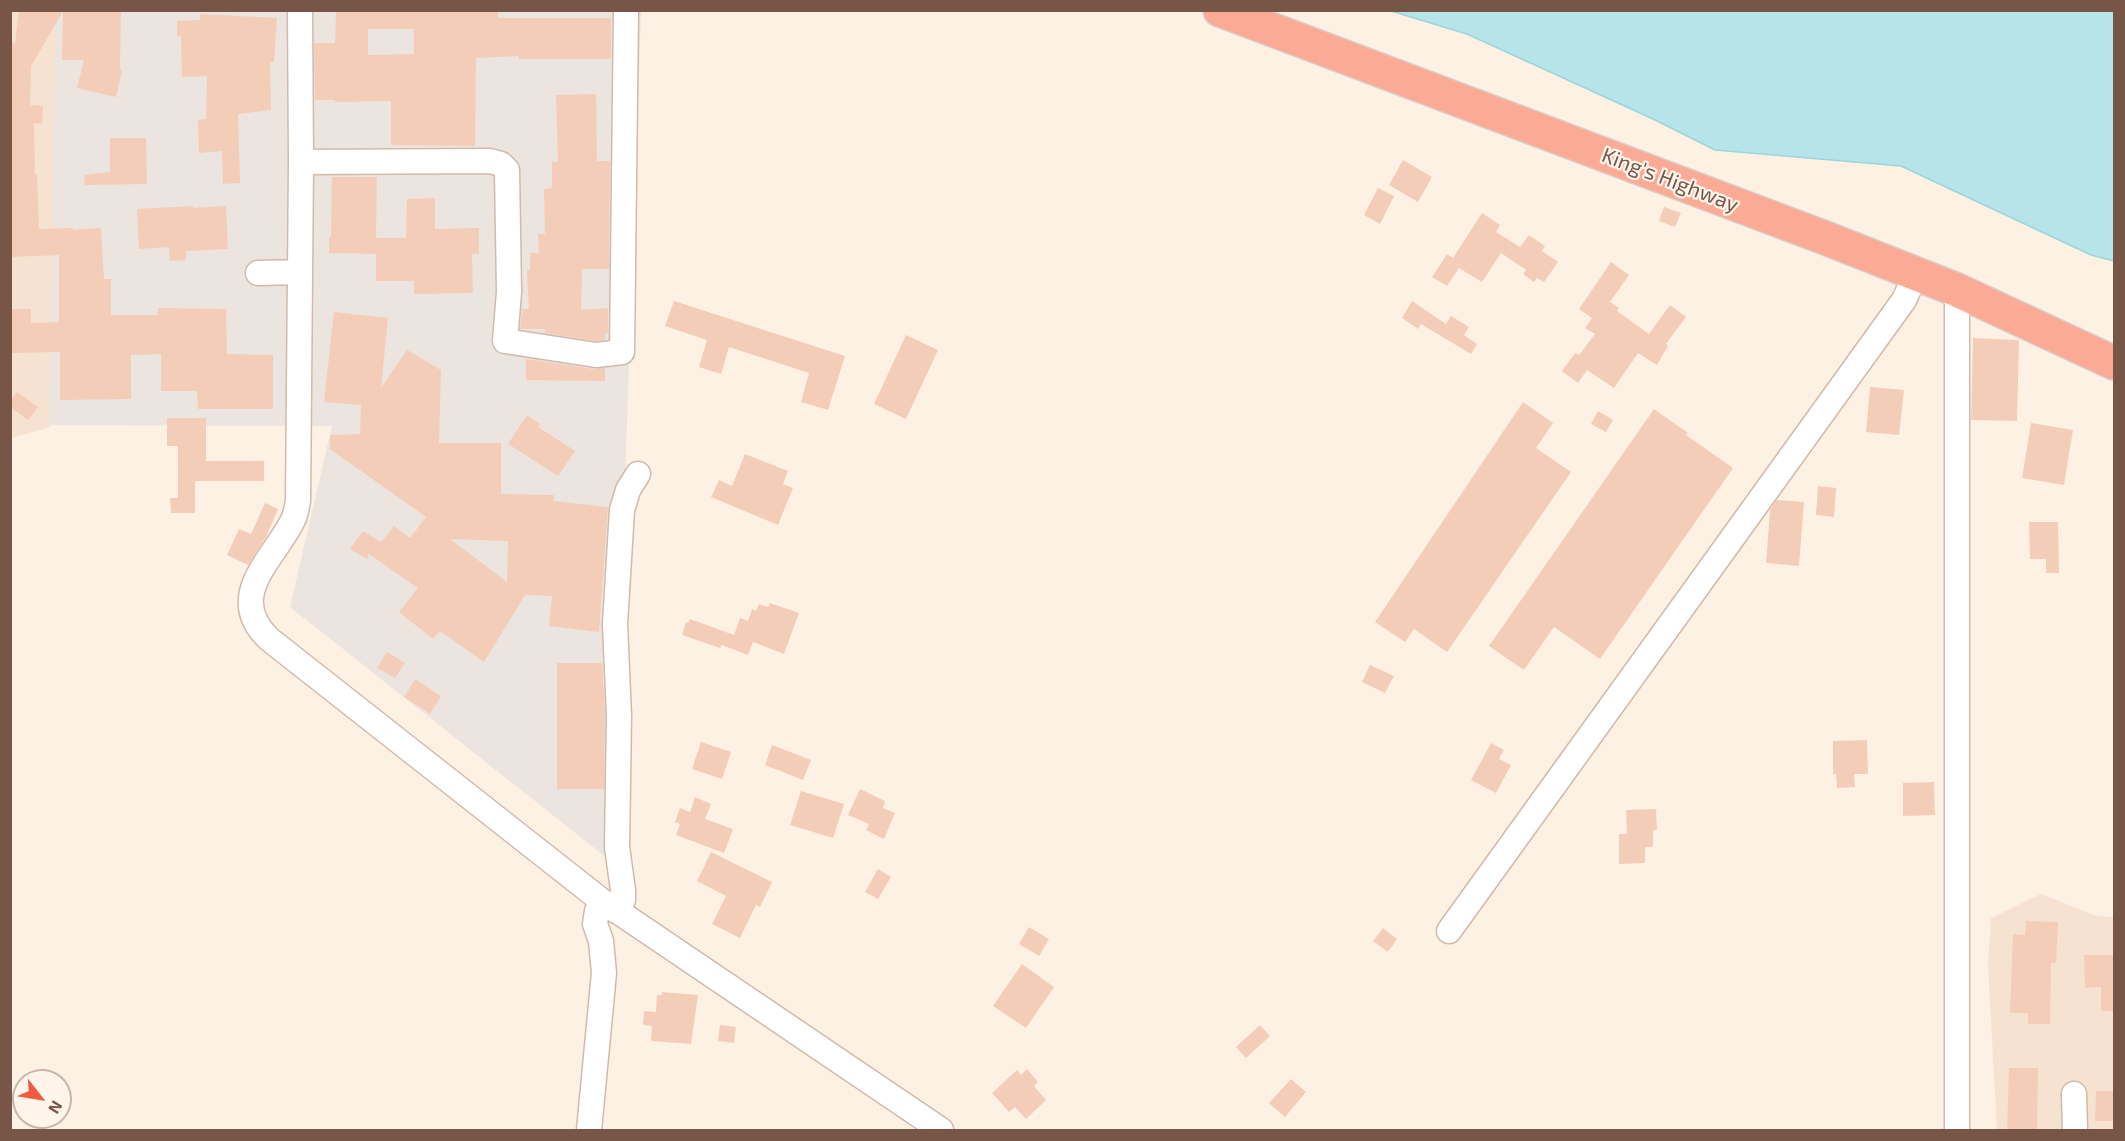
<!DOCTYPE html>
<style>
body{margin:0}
#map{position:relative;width:2125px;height:1141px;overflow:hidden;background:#fdf1e3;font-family:"Exo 2",sans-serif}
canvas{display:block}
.frame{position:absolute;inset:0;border:12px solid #775547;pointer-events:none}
.north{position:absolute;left:12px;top:1069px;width:60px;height:60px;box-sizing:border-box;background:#fff5ea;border:2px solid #c9b5a9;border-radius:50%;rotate:121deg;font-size:16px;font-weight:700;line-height:24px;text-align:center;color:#775547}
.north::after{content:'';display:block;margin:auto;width:21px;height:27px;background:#ee5c41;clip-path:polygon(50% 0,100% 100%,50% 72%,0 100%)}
</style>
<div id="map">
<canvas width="2125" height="1141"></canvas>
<div class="frame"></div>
<div class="north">N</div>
</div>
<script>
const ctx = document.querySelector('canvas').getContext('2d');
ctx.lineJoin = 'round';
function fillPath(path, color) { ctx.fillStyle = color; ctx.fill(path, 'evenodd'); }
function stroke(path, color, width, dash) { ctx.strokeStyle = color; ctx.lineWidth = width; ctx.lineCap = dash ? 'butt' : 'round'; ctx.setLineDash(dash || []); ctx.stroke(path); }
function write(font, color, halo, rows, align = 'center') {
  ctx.font = font + ' "Exo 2",sans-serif'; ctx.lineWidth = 4.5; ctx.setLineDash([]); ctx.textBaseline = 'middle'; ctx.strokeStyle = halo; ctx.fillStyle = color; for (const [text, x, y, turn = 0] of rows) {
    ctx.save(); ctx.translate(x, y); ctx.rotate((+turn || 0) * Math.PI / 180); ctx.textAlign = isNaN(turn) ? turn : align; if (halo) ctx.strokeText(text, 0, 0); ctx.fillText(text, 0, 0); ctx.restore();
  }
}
fillPath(new Path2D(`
 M 11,11 L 57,11 L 51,427 L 11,438 Z
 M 2041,894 L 2096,916 L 2114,917 L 2114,1130 L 1997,1130 L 1988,966 L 1991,918 Z`), '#f5e2d1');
fillPath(new Path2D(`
 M 56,11 L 641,11 L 612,862 L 290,607 L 332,426 L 49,425 Z`), '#ece4de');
const water = new Path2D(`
 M 1391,11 L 2114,11 L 2114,261 L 2091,255 L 1901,166 L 1715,150 L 1653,119 L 1467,34 Z`);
fillPath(water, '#b6e4e8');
stroke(water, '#9cd5da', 1.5);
fillPath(new Path2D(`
 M 19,10 L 121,10 L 120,69 L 122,70 L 116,97 L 77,88 L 84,60 L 62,60 L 63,11 L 31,66 L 30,105 L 43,106 L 42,124 L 34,123 L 35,175 L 37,174 L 39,229 L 73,228 L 73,230 L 101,228 L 104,279 L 111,279 L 111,315 L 158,315 L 158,308 L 226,309 L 227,354 L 273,355 L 273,409 L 198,409 L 197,391 L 161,391 L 161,354 L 131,355 L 131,399 L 60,400 L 60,352 L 10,353 L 10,309 L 31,309 L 31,323 L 59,322 L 59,255 L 10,257 L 10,41 L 15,44 Z
 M 336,10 L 498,10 L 498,18 L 611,18 L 611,59 L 519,59 L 519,56 L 476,58 L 475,146 L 391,145 L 391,101 L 335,102 L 335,100 L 315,100 L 314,43 L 335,43 ZM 368,29 L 414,29 L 414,54 L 368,55 Z
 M 200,14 L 277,18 L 274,62 L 270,62 L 271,110 L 238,114 L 240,183 L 223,184 L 222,151 L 199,153 L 198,120 L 206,119 L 207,76 L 182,77 L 181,36 L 177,36 L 177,21 L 200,20 Z
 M 596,94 L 597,161 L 610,161 L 609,269 L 582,269 L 581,310 L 608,308 L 608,333 L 605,333 L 605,340 L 596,341 L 545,333 L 545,329 L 520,329 L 522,309 L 529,309 L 527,271 L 530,270 L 530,253 L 539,253 L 538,234 L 545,234 L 544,189 L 552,188 L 552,162 L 558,162 L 556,95 Z
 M 110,138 L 146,138 L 147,184 L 85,185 L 84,175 L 110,172 Z
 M 1403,160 L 1432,177 L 1418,202 L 1389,185 Z
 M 332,177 L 377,177 L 376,238 L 406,238 L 407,199 L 435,198 L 435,229 L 479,228 L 479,254 L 472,254 L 473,293 L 414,294 L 414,281 L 376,281 L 376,254 L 329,253 L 329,237 L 331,237 Z
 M 1378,188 L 1394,196 L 1380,224 L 1364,215 Z
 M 193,206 L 193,208 L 226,206 L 228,249 L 186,251 L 186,260 L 170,261 L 169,247 L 139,249 L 137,209 Z
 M 1664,207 L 1681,213 L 1675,227 L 1659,221 Z
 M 1482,213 L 1500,225 L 1496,232 L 1520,247 L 1529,235 L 1545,246 L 1542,251 L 1558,262 L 1544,282 L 1537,278 L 1534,282 L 1523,274 L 1526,270 L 1501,253 L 1482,282 L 1459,268 L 1447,286 L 1432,277 L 1447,254 L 1453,258 Z
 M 1611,262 L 1629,275 L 1610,302 L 1619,308 L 1617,311 L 1649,334 L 1670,305 L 1686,317 L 1666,344 L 1668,346 L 1657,365 L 1638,353 L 1614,388 L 1587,370 L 1578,383 L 1562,371 L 1575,353 L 1579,355 L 1595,334 L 1585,328 L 1592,318 L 1579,309 Z
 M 674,301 L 845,356 L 828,410 L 801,402 L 809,373 L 729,347 L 721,374 L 699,367 L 707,340 L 665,326 Z
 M 1412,301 L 1446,324 L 1451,316 L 1469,327 L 1464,335 L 1477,344 L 1471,354 L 1421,324 L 1418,329 L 1402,318 Z
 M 334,312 L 388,318 L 381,388 L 407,350 L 441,370 L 439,443 L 501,443 L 501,494 L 554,495 L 554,501 L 608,507 L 599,632 L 549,626 L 552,596 L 525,595 L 484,662 L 440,631 L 433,639 L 399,612 L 418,588 L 369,554 L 367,559 L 350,549 L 363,531 L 381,542 L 394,526 L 410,538 L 426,517 L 330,449 L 330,435 L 360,434 L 361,405 L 324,402 ZM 450,539 L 508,541 L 507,582 Z
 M 906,335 L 938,350 L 906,419 L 874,404 Z
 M 1973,338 L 2019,340 L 2017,421 L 1971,420 Z
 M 526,359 L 594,369 L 605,368 L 605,381 L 526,380 Z
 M 1870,387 L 1904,390 L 1899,435 L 1866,432 Z
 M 17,392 L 38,407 L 28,420 L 10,407 L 10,402 Z
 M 1523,402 L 1553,423 L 1536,448 L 1571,472 L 1447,652 L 1414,629 L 1405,642 L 1375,622 Z
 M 1654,409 L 1688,433 L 1686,435 L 1733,468 L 1600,659 L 1554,627 L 1524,670 L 1489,646 Z
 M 1598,411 L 1613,420 L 1606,432 L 1591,424 Z
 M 527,415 L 540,424 L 538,427 L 575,451 L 558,476 L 508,444 Z
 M 167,418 L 206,418 L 206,461 L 264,461 L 264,481 L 195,481 L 195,513 L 171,513 L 170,498 L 178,498 L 178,446 L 167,446 Z
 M 2031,423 L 2073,430 L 2064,485 L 2022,478 Z
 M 745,454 L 788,471 L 783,484 L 793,488 L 778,525 L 711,497 L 719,480 L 732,486 Z
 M 1818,486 L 1836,488 L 1834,517 L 1816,515 Z
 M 1777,500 L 1804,502 L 1799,566 L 1766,563 L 1770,510 Z
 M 265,503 L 278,509 L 266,537 L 248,565 L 227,555 L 239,529 L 251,534 Z
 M 2029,522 L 2058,522 L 2059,573 L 2046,573 L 2046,559 L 2030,559 Z
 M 770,603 L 799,613 L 784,654 L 753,642 L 748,655 L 722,645 L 720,648 L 682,635 L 686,622 L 688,623 L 690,619 L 734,635 L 740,618 L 748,621 L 752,609 L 756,611 L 759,604 L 768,607 Z
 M 387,652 L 405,663 L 395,678 L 377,668 Z
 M 557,663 L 602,663 L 605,716 L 604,789 L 557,789 Z
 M 1370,665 L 1394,676 L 1385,693 L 1362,682 Z
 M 415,679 L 441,696 L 430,714 L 404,697 Z
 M 1867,740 L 1868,774 L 1854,774 L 1855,787 L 1837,788 L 1836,774 L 1833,774 L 1833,741 Z
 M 701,742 L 731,752 L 722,779 L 692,769 Z
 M 1491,743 L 1504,750 L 1499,759 L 1511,765 L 1496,793 L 1471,780 Z
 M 772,745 L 811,760 L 803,780 L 765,765 Z
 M 1934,782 L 1935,815 L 1903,816 L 1903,783 Z
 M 860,789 L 885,801 L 883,808 L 895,813 L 884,839 L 866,830 L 869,824 L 848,815 Z
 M 801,791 L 844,804 L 833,838 L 790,825 Z
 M 695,797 L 711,804 L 705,819 L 733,829 L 724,853 L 676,835 L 680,824 L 675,822 L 680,808 L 690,812 Z
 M 1656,809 L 1657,830 L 1653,830 L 1653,847 L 1645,847 L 1645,863 L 1619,864 L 1619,834 L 1627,834 L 1626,810 Z
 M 711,852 L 772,882 L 760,907 L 756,905 L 740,938 L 712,924 L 726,896 L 697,881 Z
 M 878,869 L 891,877 L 878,899 L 865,892 Z
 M 2026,921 L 2058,922 L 2056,963 L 2051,963 L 2050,1024 L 2028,1024 L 2028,1013 L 2010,1013 L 2013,934 L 2025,935 Z
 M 1029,927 L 1049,939 L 1039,956 L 1019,944 Z
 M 1383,928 L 1397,939 L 1388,952 L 1373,941 Z
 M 2084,955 L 2113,955 L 2115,1011 L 2101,1011 L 2101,987 L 2085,988 Z
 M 1022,964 L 1054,987 L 1026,1028 L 993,1006 Z
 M 662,992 L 698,995 L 691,1044 L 651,1041 L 652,1026 L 643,1025 L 644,1011 L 656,1012 L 657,995 L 662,995 Z
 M 720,1025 L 736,1027 L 734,1043 L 718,1041 Z
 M 1260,1025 L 1270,1036 L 1246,1058 L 1236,1047 Z
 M 2009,1068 L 2038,1068 L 2037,1131 L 2007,1131 Z
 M 1027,1069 L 1038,1082 L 1034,1086 L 1046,1100 L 1026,1119 L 1015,1107 L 1009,1112 L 992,1093 L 1017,1070 L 1021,1075 Z
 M 1291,1079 L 1306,1092 L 1285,1117 L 1269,1103 Z
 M 2096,1091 L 2115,1091 L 2115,1121 L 2095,1121 Z`), '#f4cdb9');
const minor = new Path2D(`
 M 300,10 L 301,162 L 298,501 C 297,507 296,514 293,520 C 274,559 224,596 269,639 L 602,901 L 597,911 L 595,924 L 601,941 L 604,973 L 589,1130
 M 301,162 L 490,161 L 501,164 L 507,170 L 509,292 L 505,341 L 596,355 L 622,352 L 626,10
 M 258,273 L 300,272
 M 1957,290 L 1957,1130
 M 604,902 L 941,1130
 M 616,911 L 623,900 L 623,890 L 617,847 L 619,716 L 615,624 L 622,510 L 628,490 L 638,474
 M 1449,931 L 1904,300 L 1916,274
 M 2074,1094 L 2075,1130`);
const highway = new Path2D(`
 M 1220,10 L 1828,239 L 1957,290 L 2114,363`);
stroke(minor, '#d1baab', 27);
stroke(highway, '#d9cfcb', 36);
stroke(minor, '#fff', 24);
stroke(highway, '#fbaa96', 33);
write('21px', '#775547', '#fff5ea', [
 ["King's Highway",1670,180,21]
]);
</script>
